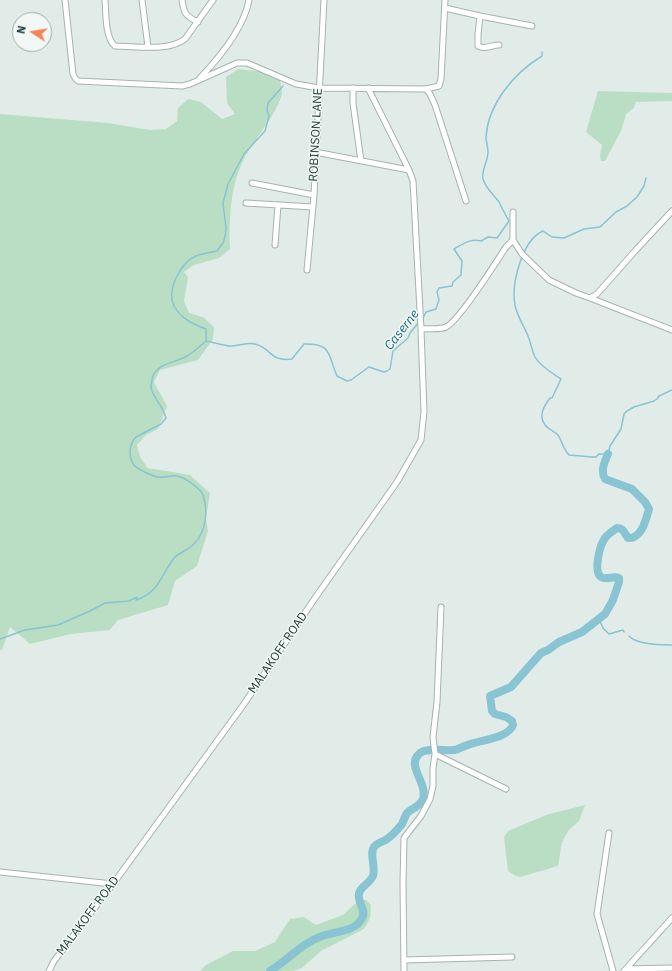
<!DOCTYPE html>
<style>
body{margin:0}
#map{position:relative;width:672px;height:971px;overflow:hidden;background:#e1ece8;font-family:"IBM Plex Sans",sans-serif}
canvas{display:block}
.north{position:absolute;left:12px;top:12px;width:40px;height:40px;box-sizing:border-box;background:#f2f8f5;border:1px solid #9eada9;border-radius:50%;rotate:282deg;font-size:11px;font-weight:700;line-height:16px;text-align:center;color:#213d37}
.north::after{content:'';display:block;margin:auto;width:14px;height:18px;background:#f58356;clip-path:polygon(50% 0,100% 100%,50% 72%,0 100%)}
</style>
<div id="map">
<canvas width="672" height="971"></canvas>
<div class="north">N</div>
</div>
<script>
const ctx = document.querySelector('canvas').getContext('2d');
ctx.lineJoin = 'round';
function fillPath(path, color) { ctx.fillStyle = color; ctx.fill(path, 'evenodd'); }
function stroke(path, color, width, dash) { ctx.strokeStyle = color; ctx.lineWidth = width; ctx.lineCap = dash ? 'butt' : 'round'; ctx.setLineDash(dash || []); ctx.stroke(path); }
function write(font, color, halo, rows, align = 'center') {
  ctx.font = font + ' "IBM Plex Sans",sans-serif'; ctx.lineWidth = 3; ctx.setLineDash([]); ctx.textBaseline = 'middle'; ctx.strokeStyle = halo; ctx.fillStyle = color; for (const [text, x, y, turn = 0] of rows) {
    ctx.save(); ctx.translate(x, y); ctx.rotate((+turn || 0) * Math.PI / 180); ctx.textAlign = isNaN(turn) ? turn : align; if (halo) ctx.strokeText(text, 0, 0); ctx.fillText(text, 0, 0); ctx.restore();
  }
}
fillPath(new Path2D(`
 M 238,69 L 265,72 L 280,78 C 280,82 282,88 282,93 C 278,113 254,140 244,159 C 230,186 229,219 230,249 L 219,258 L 194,265 L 184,272 L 188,277 L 184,301 L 189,313 L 203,317 L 214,327 L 213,339 L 198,360 L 160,370 L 154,382 L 167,406 L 158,429 L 146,435 L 137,445 L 140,457 L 148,468 L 190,475 L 210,493 L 206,518 L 208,531 L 197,566 L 175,581 L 168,605 L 118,620 L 110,630 L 71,634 L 30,644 L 10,627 L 2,650 L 0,650 L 0,114 L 108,123 L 150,130 L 166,129 L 177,121 L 178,108 L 188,99 L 201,102 L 222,119 L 235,114 L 227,103 L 226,77 Z
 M 598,91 L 672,93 L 672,101 L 636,102 L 634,108 L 626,114 L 621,131 L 605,161 L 601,161 L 600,155 L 602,145 L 586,132 Z
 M 585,805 L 579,821 L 569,830 L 562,842 L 558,866 L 520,877 L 514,875 L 508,871 L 504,837 L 508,831 L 549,814 Z
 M 359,900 L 366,900 L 371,905 L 370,918 L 364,929 L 321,951 L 302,968 L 293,971 L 200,971 L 206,965 L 233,951 L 255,951 L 275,942 L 290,919 L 304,917 L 316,925 L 343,915 Z`), '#b9dec4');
stroke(new Path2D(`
 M 646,178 L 644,186 L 637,197 L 627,206 L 616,212 L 600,227 L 584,229 L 564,238 L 552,237 L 543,231 C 522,240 511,284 515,305 C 517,316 524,326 528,336 C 531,343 532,351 535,357 C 540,366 552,373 561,379 L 552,398 L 550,398 C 544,406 538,416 545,425 C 548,429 554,431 558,435 C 562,441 563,449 569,455 L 592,457 L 596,457 L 599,454 L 608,454 L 610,446 L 621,429 L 624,414 L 627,411 L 634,407 L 654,401 L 657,399 L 659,396 L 672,390
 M 423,318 L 426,312 L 436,309 L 439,300 L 437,292 L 439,288 L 452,286 L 453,282 L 461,275 L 462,261 L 454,249 C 463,244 471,238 481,241 L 488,237 L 497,238 L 509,221 C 505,214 502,208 499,202 C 493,194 486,189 483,179 C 481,171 488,161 488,152 C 488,147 486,142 486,137 C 488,104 514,73 542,56 L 542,52
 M 206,341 C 212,342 226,346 230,346 C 239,346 247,342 255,344 C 272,348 269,362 292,359 L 304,344 C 333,343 328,356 337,376 L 347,381 L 351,380 L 369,367 L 384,372 L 387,371 L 390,369 L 393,351 L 408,338 L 410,333 L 419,322
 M 599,619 L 603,628 L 609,634 L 623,630 L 624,632
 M 629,636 C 636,644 661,645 672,645
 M 0,639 L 25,630 L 58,625 L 90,611 L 105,603 L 129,601 L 137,597 L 136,600 C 159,593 161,575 174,558 C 180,552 188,550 194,544 C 206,532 209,509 202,493 C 198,487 184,477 177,476 C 171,475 165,478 159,477 C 154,477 137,469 134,465 C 128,457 129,444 136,437 L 161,424 L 166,418 C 163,406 154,399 151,388 C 151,384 152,380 153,376 C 159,362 176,363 187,356 C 194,352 200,346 206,341 L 206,329 C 193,324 181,319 174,306 C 166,290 181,262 196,256 C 203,253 210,253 217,251 L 223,243 L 225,237 L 226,228 L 223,203 L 228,184 L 244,154 L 265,131 L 269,116 L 267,110 L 268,103 L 283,86`), '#88c4d2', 1.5);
stroke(new Path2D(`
 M 270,971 C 288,960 302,943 322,936 C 335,931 356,932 362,918 C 366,911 360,905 359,898 C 357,887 369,885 373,876 C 376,866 369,854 374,847 C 377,843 383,842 387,839 C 393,835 398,829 402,824 C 404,820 405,816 407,813 C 412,808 420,807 423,799 C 428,783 406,766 419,754 C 425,747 444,751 454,750 C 458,750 461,747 465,746 C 478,740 508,739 513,725 L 512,721 L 506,717 L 495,714 L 492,711 L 490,696 L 511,687 L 541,653 L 548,650 L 559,642 L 582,632 L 605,614 L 613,600 L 619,582 L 619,578 C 613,575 607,581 601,577 C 593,571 600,545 605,538 C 608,534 613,531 617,528 C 624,528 624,533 628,538 C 642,539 646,519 649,509 L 645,502 L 632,489 L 605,479 C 600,471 605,461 608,454`), '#88c4d2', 8);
const street = new Path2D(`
 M 65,0 L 73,74 L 75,78 L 78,81 L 182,86 L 190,84 L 237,63 L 247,63 L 296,84 L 319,88 L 426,89 L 439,86 L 441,79 L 445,0
 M 105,0 C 106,13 105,38 115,46 C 136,46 168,52 185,39 L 213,0
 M 142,0 L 148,47
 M 182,0 C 184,13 185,16 198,22
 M 445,8 L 480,16 L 532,26
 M 480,16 L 478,34 L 478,46 C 484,50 492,45 499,45
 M 200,78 C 219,58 244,28 249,0
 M 353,88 L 353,103 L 361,161
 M 426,89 L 430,94 L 435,105 L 466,201
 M 315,152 L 409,170
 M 252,183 L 314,195
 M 246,203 L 313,207
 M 513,240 L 522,254 L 549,280 L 576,293 L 590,298 L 597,294 L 635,251 L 672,211
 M 275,245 L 278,205
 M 307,270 L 314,195 L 324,0
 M 590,298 L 672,330
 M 421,329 C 429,328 440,330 446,327 C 458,322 497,261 506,247 L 513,240 L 513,212
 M 441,607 L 437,702 L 433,737 L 435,754 L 506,789
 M 609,833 L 597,914 L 613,971
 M 0,872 L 113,884
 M 404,960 L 512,957
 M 626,969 L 672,968
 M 49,971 L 54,961 L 113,884 L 244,704 L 315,598 L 397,482 L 421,440 L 424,412 L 421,329 L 413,181 L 409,170 L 368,88
 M 404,971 L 403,883 L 404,838 L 421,816 L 430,799 L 433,786 L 433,768 L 435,754
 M 624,971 L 672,918`);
stroke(street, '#a4b4af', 7);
stroke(street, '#fff', 5);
write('12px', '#213d37', '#f2f8f5', [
 ["ROBINSON LANE",316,135,-87],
 ["MALAKOFF ROAD",278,653,-56],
 ["MALAKOFF ROAD",88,916,-53]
]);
write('italic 13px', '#1a677a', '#f2f8f5', [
 ["Caserne",402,330,-52]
]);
</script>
